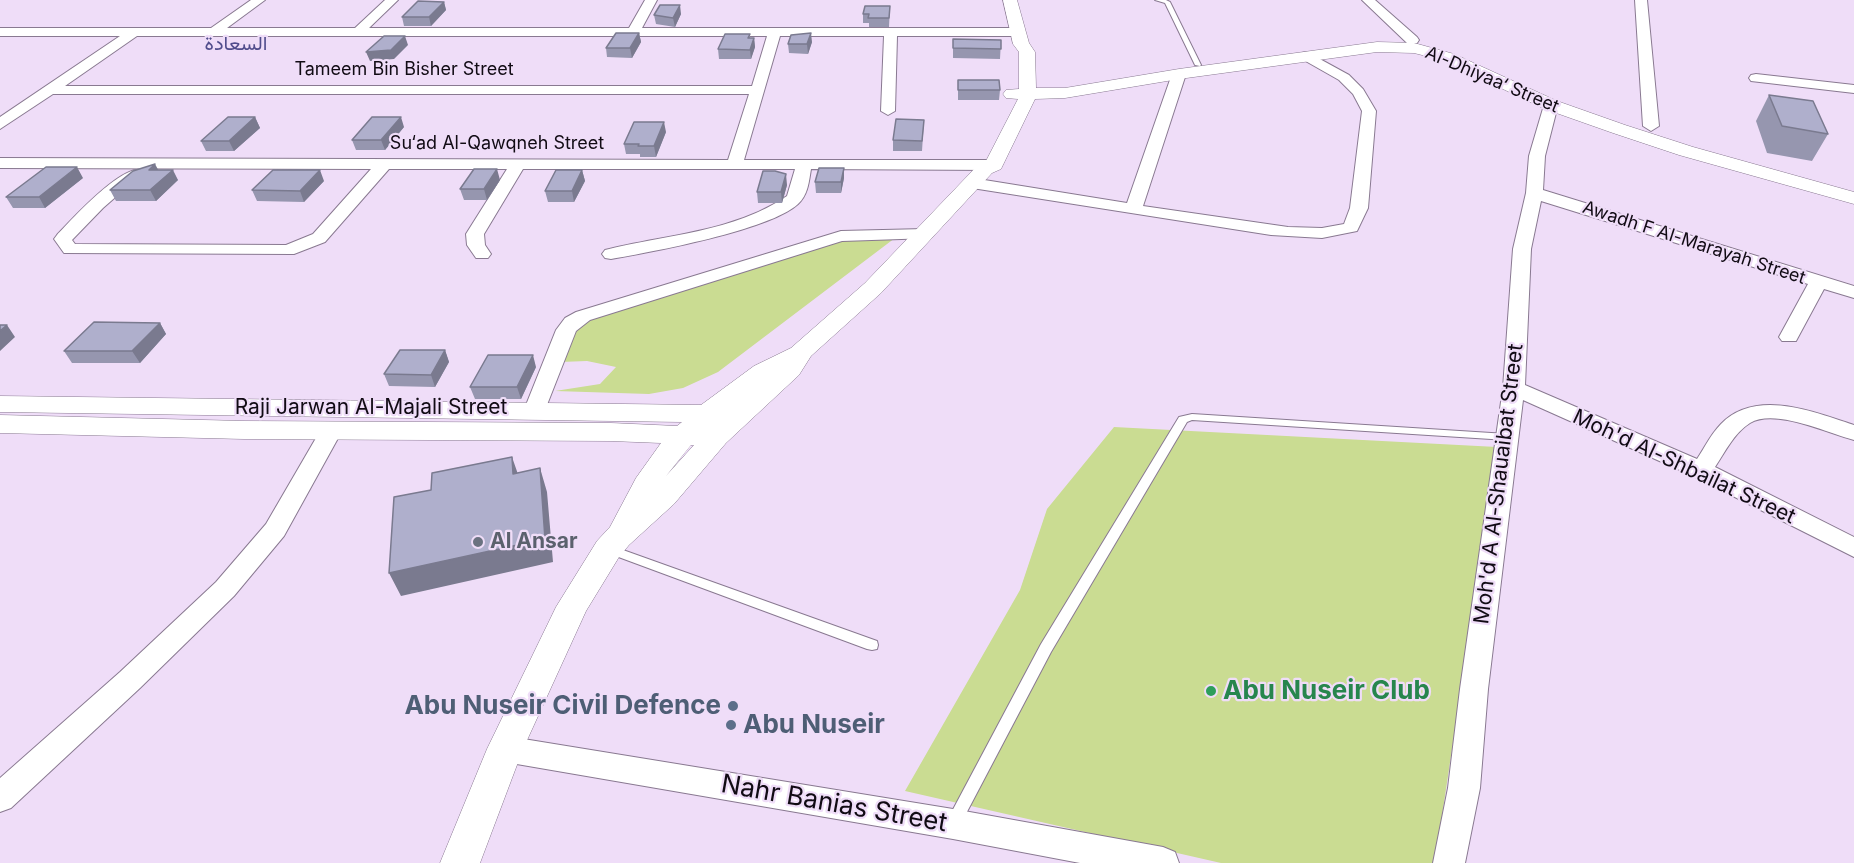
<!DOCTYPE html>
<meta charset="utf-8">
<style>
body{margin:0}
canvas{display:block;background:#efddf8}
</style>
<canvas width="1854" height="863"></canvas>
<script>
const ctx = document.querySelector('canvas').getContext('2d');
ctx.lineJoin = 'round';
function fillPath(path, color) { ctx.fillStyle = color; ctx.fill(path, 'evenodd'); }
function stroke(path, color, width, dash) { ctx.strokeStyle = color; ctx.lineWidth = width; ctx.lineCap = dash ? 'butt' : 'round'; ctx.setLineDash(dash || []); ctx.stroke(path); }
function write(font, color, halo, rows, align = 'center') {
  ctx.font = font + ' Inter,Vazirmatn,sans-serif'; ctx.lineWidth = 4.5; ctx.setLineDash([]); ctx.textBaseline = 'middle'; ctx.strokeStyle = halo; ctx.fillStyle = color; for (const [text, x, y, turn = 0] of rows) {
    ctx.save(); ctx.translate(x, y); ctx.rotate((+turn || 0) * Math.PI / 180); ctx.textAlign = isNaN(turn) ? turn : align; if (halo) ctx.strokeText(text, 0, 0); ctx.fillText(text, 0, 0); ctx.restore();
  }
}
fillPath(new Path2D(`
 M 843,237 L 895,238 L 718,372 L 683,388 L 649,394 L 555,391 L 600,384 L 616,367 L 587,361 L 560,362 L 575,325 Z
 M 1114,427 L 1497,447 L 1435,863 L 1221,863 L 905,791 L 1020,590 L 1047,509 Z`), '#cadc92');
const service = new Path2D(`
 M 1155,0 L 1166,0 L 1170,2 L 1201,65 L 1200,66 L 1195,65 L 1165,3 Z
 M 1192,414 L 1507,434 L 1512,437 L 1507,440 L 1192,420 L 1187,422 L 1051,652 L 959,827 L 954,829 L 949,827 L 947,822 L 949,817 L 1041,644 L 1179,417 Z
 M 609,545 L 877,641 L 878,645 L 877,649 L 872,650 L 867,649 L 605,552 L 603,549 L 605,546 Z`);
const minor = new Path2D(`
 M 251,0 L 265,0 L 227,28 L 355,28 L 385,0 L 398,0 L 369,28 L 629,28 L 645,0 L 657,0 L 642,28 L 1019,28 L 1025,32 L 1019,36 L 897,36 L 895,111 L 888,115 L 881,111 L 884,36 L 780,36 L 744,160 L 994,160 L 1002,165 L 994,170 L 811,169 C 809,181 808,195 798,204 C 770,230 652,252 611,259 L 605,258 L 602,254 L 605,250 C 664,235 735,232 787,196 L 795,169 L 523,169 L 484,234 L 485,245 L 491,254 L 488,258 L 476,258 L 467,245 L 466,234 L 507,169 L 389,169 L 325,242 L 294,254 L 64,253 L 54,239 L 57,235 C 71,220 121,165 141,170 L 143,173 L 103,208 L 72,240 L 75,244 L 286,245 L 313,234 L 371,169 L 0,168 L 0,158 L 728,160 L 749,94 L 53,94 L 0,129 L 0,117 L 120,36 L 0,36 L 0,28 L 211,28 ZM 137,36 L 767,36 L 752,86 L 65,86 Z
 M 1362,0 L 1375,0 L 1417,37 L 1419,40 L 1417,43 L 1407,43 Z
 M 1635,0 L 1647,0 L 1659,126 L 1651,131 L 1643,126 Z
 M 1307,52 L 1349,75 L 1363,89 L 1376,111 L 1368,208 L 1357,231 L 1322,238 L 1271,235 L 972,188 L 964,183 L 972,178 L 1127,203 L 1172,74 L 1179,70 L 1186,74 L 1143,206 L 1288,227 L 1322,228 L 1344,224 L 1350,208 L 1362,111 L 1353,94 L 1339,80 L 1302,59 L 1300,56 L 1302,53 Z
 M 1756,74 L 1854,85 L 1854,93 L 1751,81 L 1749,78 L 1751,75 Z
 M 1551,101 L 1558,105 L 1545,156 L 1543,190 L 1854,286 L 1854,298 L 1824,289 L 1796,341 L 1782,341 L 1779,337 L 1808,284 L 1541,201 L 1531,249 L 1525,385 L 1697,459 C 1705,447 1711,434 1721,424 C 1756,388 1814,412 1854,425 L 1854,440 C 1827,433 1775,408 1750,423 C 1734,433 1725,452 1715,467 L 1854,537 L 1854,557 L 1693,476 L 1523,400 L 1488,689 L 1480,788 L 1465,863 L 1433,863 L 1448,788 L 1460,689 L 1503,388 L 1513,249 L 1526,193 L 1529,156 L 1544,105 Z
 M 925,229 L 931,230 L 934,234 L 931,238 L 842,241 L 590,320 L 576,331 L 543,415 L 535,417 L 527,415 L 524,410 L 556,330 L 565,318 L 576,312 L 841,231 Z
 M 331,424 L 339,426 L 342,431 L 284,536 L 234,596 L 140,688 L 11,808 L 0,812 L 0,778 L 120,672 L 216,582 L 266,524 L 323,426 Z
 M 505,736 L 953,809 L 1163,847 L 1175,852 L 1179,863 L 1080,863 L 953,839 L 505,762 L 494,758 L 490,749 L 494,740 Z`);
const tertiary = new Path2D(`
 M 1003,0 L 1017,0 L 1029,43 L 1035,52 L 1036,88 L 1065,88 L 1179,69 L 1377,42 L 1414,43 L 1454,54 L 1557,101 L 1625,125 L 1693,147 L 1854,192 L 1854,204 L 1679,155 L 1613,133 L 1545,109 L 1442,60 L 1414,53 L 1377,52 L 1179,79 L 1065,98 L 1035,99 L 1001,169 L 992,173 L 881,293 L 811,356 L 799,375 L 726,443 L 674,504 L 629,545 L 619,557 L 586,611 L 523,749 L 480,863 L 440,863 L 487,749 L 556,607 L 597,541 L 610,527 L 636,478 L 661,443 L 611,441 L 244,439 L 0,433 L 0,415 L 244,421 L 611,423 L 677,426 L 682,422 L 0,412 L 0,396 L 701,405 L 754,366 L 791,348 L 865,283 L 978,165 L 986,161 L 1018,99 L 1006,98 L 1003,94 L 1006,90 L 1019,89 L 1019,52 L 1013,44 ZM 691,445 L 694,445 L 666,476 Z`);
stroke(service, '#897991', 2);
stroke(minor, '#897991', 2);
stroke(tertiary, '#897991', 1);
fillPath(service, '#fff');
fillPath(minor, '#fff');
fillPath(tertiary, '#fff');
fillPath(new Path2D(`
 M 444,2 L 446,10 L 431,26 L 404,26 L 402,17 Z
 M 890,6 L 889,27 L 869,27 L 869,23 L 863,23 L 863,14 Z
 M 681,14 L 675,27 L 656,24 L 654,15 Z
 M 639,33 L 641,42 L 632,58 L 607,57 L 606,48 Z
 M 750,34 L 750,38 L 754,38 L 755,47 L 751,59 L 719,59 L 718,49 Z
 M 953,39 L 1001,40 L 1000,59 L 953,58 Z
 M 812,42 L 808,54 L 789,53 L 788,44 Z
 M 958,80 L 1000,90 L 999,100 L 958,100 Z
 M 1769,95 L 1828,134 L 1812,161 L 1767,153 L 1756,121 Z
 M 255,117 L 260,128 L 234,151 L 206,151 L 201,141 Z
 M 924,120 L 922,151 L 893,151 L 893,140 Z
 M 404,127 L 385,150 L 356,150 L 352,140 Z
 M 666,132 L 656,157 L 640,157 L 640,154 L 626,154 L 624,144 Z
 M 158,170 L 178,180 L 156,201 L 116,201 L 110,190 Z
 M 582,170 L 585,181 L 574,202 L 548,202 L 545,191 Z
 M 83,178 L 45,208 L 13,208 L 6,197 Z
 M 844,178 L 841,193 L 816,193 L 815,182 Z
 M 500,180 L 487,200 L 464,200 L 460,189 Z
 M 324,181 L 304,202 L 257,201 L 252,190 Z
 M 787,185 L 782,203 L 758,203 L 757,192 Z
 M 160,323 L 166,334 L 140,363 L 72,363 L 64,351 Z
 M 445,350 L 449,362 L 435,387 L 389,386 L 384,374 Z
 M 536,367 L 521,399 L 475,399 L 470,387 Z`), '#9696af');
fillPath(new Path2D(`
 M 444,2 L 446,10 L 431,26 L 429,17 Z
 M 680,5 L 681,14 L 675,27 L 673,18 Z
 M 639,33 L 641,42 L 632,58 L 630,48 Z
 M 811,33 L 812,42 L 808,54 L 807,44 Z
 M 405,36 L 408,45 L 394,59 L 370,61 L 366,52 Z
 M 754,38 L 755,47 L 751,59 L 750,50 Z
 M 255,117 L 260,128 L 234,151 L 229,141 Z
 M 401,117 L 404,127 L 385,150 L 381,140 Z
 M 664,122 L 666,132 L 656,157 L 654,146 Z
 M 155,164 L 161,175 L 149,170 Z
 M 77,167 L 83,178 L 45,208 L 39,197 Z
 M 844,168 L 844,178 L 841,193 L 841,182 Z
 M 497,169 L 500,180 L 487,200 L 484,189 Z
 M 173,170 L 178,180 L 156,201 L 150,190 Z
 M 320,170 L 324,181 L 304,202 L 300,191 Z
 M 582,170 L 585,181 L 574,202 L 572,191 Z
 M 786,174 L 787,185 L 782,203 L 781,192 Z
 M 160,323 L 166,334 L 140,363 L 132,351 Z
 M 7,325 L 15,337 L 0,351 L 0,331 Z
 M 445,350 L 449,362 L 435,387 L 431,375 Z
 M 533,355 L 536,367 L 521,399 L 517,387 Z
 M 512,457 L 520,480 L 513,474 Z
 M 540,468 L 547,492 L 553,562 L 401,596 L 389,573 Z`), '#7a7a8f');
const building = new Path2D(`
 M 418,1 L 444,2 L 429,17 L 402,17 Z
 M 660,5 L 680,5 L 673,18 L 654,15 Z
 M 865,6 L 890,6 L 889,18 L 868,18 L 869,14 L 863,14 Z
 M 616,33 L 639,33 L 630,48 L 606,48 Z
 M 811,33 L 807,44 L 788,44 L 791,35 Z
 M 725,34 L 750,34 L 748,38 L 754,38 L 750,50 L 718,49 Z
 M 384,36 L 405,36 L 391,50 L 366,52 Z
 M 953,39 L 1001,40 L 1001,49 L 953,48 Z
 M 958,80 L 999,80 L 1000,90 L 958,90 Z
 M 1769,95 L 1813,101 L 1828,134 L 1782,126 Z
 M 228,117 L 255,117 L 229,141 L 201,141 Z
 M 372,117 L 401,117 L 381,140 L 352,140 Z
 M 896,119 L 924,120 L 922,141 L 893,140 Z
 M 634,122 L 664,122 L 654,146 L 638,146 L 639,144 L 624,144 Z
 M 155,164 L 149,170 L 173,170 L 150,190 L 110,190 L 133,171 Z
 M 46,167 L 77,167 L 39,197 L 6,197 Z
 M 819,168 L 844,168 L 841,182 L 815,182 Z
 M 474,169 L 497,169 L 484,189 L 460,189 Z
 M 273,170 L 320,170 L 300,191 L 252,190 Z
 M 556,170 L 582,170 L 572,191 L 545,191 Z
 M 763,171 L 775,171 L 786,174 L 781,192 L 757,192 Z
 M 94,322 L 160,323 L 132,351 L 64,351 Z
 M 0,325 L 7,325 L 0,331 Z
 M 400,350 L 445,350 L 431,375 L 384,374 Z
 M 488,355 L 533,355 L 517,387 L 470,387 Z
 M 512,457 L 513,474 L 540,468 L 545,539 L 389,573 L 394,497 L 431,490 L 432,473 Z`);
fillPath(building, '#afafcc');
stroke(building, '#7a7a8f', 1.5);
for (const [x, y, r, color] of [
 [478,542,6,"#6b7280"],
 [1211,691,6,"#2e9e5b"],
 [733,706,6,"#5c6f8a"],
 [731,725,6,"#5c6f8a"]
]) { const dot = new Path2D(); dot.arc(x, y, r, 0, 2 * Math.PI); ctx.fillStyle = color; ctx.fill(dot); stroke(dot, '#efddf8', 2); }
write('18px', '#110b14', '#efddf8', [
 ["Tameem Bin Bisher Street",404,70],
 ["Al-Dhiyaa‘ Street",1492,80,23],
 ["Su‘ad Al-Qawqneh Street",497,144],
 ["Awadh F Al-Marayah Street",1694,243,18]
]);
write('20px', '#514d8c', '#efddf8', [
 ["السعادة",236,44]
]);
write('21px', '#110b14', '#efddf8', [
 ["Raji Jarwan Al-Majali Street",371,408],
 ["Moh'd Al-Shbailat Street",1684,467,25],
 ["Moh'd A Al-Shauaibat Street",1499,484,-83]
]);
write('bold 21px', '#5b616d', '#efddf8', [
 ["Al Ansar",490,542]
], 'left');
write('bold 26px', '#27864d', '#efddf8', [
 ["Abu Nuseir Club",1223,691]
], 'left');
write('bold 26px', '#4e5e75', '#efddf8', [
 ["Abu Nuseir Civil Defence",721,706],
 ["Abu Nuseir",743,725,"left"]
], 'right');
write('26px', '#110b14', '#efddf8', [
 ["Nahr Banias Street",834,804,10]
]);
</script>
